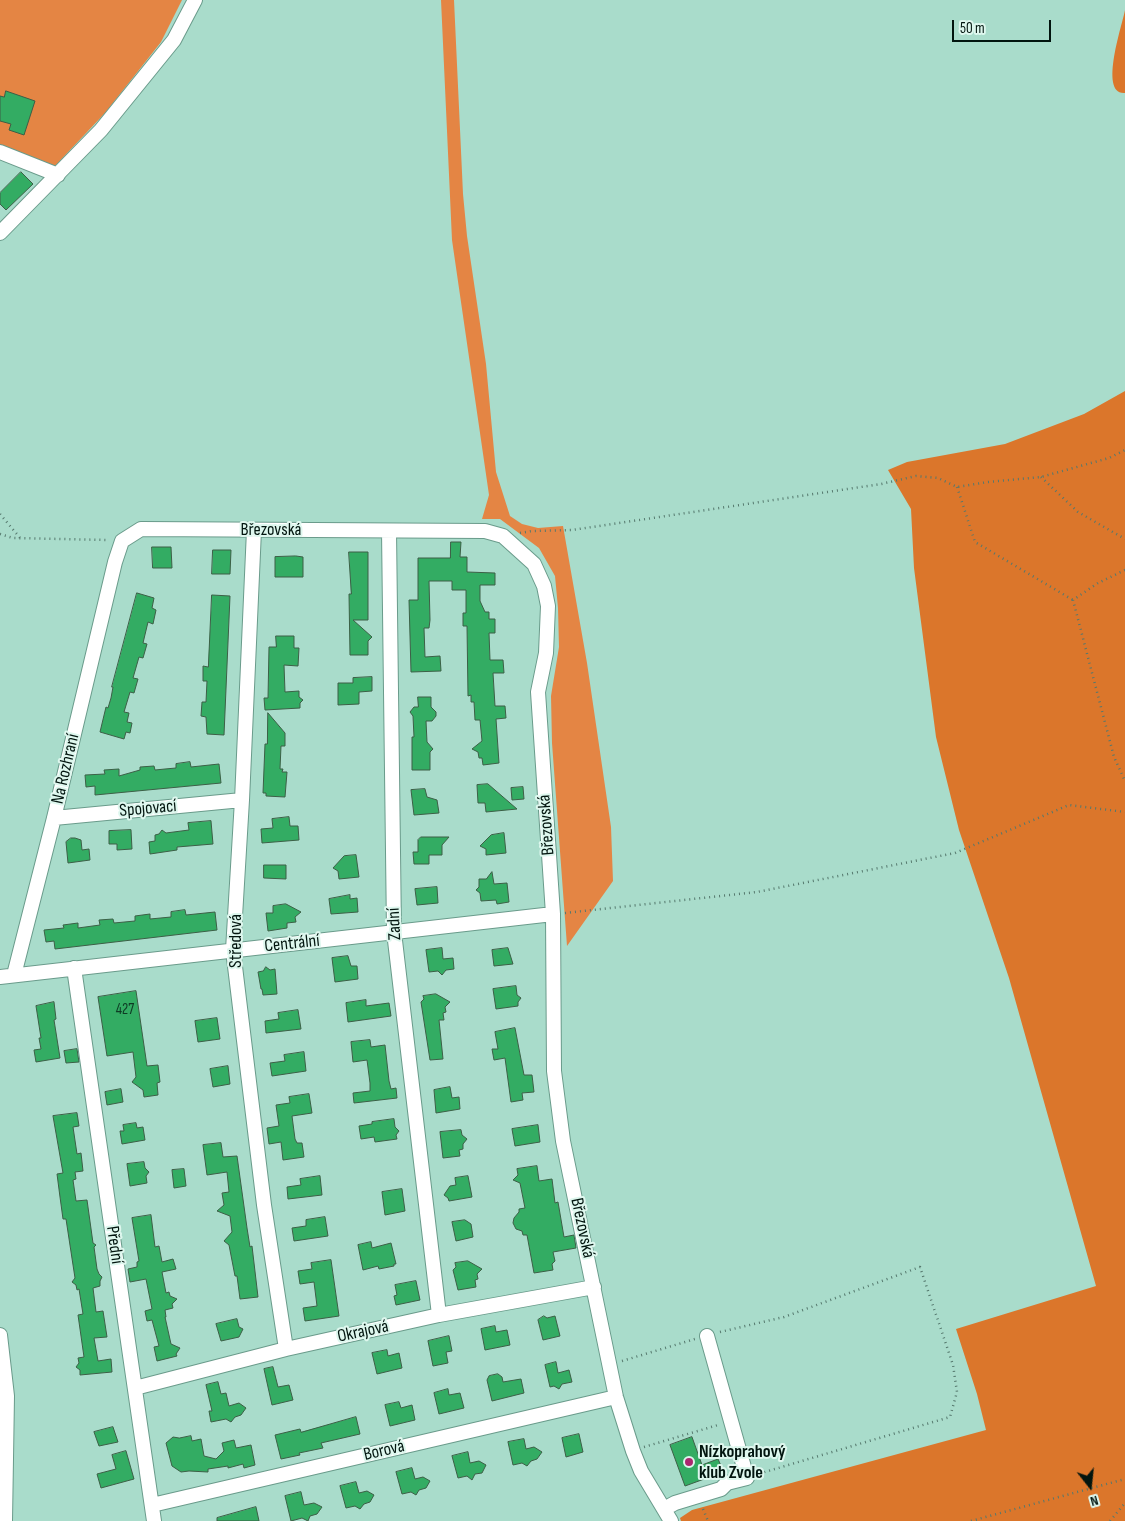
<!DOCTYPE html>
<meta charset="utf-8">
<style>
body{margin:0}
#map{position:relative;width:1125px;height:1521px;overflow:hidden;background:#a9dccb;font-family:"Sofia Sans Condensed",sans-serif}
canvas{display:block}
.north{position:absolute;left:1065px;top:1461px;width:50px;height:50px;-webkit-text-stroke:4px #def7ee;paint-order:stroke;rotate:164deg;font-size:14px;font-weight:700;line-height:20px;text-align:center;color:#02150f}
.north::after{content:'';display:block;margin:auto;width:18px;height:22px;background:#02150f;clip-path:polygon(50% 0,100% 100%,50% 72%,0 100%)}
.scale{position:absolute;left:952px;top:20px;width:99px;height:22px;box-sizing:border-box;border:2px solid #02150f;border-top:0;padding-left:6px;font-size:15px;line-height:18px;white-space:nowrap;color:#02150f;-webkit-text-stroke:4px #def7ee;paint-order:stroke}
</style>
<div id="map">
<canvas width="1125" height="1521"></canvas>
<div class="north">N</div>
<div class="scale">50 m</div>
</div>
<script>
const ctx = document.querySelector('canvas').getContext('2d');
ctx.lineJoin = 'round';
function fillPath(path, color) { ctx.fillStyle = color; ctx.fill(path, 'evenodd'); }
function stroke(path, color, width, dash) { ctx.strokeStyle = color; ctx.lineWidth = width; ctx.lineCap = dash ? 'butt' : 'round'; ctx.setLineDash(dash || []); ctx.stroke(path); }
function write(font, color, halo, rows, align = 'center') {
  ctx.font = font + ' "Sofia Sans Condensed",sans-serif'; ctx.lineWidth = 4; ctx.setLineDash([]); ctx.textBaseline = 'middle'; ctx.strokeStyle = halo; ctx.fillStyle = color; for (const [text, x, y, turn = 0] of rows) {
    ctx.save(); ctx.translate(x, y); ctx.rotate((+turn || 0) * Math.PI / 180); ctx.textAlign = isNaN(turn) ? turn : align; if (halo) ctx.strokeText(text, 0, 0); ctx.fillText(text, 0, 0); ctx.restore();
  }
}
fillPath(new Path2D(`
 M 0,0 L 182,0 L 161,42 L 105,113 L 53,168 L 0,147 Z
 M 441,0 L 454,0 L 463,194 L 467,236 L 486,364 L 496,472 L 510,516 L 522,524 L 538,528 L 563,526 L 587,663 L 611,827 L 613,881 L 567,946 L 552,743 L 551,696 L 559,647 L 558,608 L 555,576 L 539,548 L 500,519 L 482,519 L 489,495 L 452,240 Z`), '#e48544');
fillPath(new Path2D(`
 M 1125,10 L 1125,93 C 1098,95 1123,23 1125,10 Z
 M 1125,391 L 1125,1521 L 681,1521 L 680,1518 L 692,1510 L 986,1430 L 977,1394 L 956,1329 L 1096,1286 L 1009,978 L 959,830 L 936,737 L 914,568 L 911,509 L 888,470 L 907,462 L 1005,444 L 1084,414 Z`), '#db762b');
const building = new Path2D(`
 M 6,91 L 35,101 L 24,135 L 9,130 L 11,124 L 0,121 L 0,96 L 4,97 Z
 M 21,172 L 33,184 L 6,210 L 0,204 L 0,193 Z
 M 451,542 L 461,542 L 460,557 L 467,557 L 467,572 L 495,573 L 495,585 L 480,585 L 480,601 L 485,612 L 489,612 L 489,619 L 495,619 L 495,633 L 489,633 L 490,660 L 503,660 L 504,673 L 493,673 L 495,706 L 505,706 L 506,718 L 496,719 L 499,763 L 483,765 L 482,758 L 479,758 L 478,752 L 472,749 L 482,741 L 480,720 L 475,720 L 474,702 L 471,702 L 471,695 L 468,696 L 467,626 L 463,626 L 463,613 L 466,613 L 466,590 L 452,590 L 452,581 L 429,581 L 430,620 L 429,628 L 424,628 L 425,657 L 440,656 L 441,671 L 411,672 L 409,600 L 418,600 L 418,558 L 450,558 Z
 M 152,547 L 171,547 L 172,568 L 153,568 Z
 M 213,550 L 231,550 L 230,574 L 212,574 Z
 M 349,552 L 368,552 L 368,620 L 353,620 L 372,637 L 368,641 L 368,655 L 350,655 L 349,594 L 351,594 Z
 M 296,556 L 303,557 L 303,577 L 275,577 L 275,557 Z
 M 137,593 L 154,598 L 152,608 L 156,610 L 153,624 L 148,622 L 143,643 L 147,644 L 143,658 L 139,657 L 133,678 L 138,679 L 134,693 L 130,692 L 124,712 L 129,713 L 127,722 L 132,723 L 130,733 L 126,732 L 124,739 L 100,732 L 106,707 L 108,708 L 111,698 L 113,687 L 112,687 Z
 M 212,595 L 230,596 L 224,735 L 207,734 L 206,717 L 201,716 L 202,702 L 206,702 L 207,681 L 203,681 L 203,666 L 208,667 Z
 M 276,636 L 294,636 L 294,648 L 299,648 L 298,666 L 284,665 L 285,692 L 299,691 L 299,697 L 303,700 L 300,703 L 300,708 L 265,710 L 264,698 L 268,698 L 269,647 L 276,647 Z
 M 372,677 L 372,691 L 359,692 L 359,704 L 338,705 L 338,683 L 353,683 L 353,678 Z
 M 418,697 L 431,697 L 431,707 L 436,712 L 436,716 L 432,721 L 426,721 L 427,742 L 433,749 L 430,752 L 430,770 L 412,770 L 412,737 L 414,737 L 413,716 L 410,712 L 414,707 L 418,707 Z
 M 268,713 L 285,733 L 285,746 L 281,746 L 280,769 L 283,769 L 282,772 L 287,772 L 285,797 L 266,796 L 266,793 L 263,793 L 265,744 L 267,744 Z
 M 190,762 L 191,767 L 219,764 L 221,783 L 95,795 L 95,786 L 86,787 L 85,775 L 105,774 L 104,770 L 119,769 L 119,776 L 140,770 L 140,767 L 154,766 L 155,770 L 165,769 L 176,768 L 176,764 Z
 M 488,784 L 517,809 L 486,812 L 485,803 L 478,803 L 477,785 Z
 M 523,787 L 524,799 L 512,800 L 511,788 Z
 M 425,789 L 427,797 L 437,800 L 439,813 L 414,815 L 411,790 Z
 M 289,817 L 290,826 L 298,826 L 299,840 L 262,843 L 261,829 L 273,828 L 272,819 Z
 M 211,821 L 213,844 L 177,847 L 177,850 L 150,854 L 149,842 L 155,841 L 155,835 L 159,834 L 162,830 L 166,833 L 189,830 L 188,823 Z
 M 131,830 L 132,849 L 117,850 L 117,844 L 109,844 L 109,831 Z
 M 504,833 L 506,853 L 486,855 L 486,849 L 480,846 L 491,835 Z
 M 421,837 L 449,837 L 442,845 L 442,855 L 429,855 L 429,864 L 414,864 L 413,852 L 418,852 L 418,840 Z
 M 71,838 L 75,838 L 81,840 L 82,850 L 89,849 L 90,860 L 68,863 L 66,842 Z
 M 356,855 L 359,877 L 339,879 L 338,871 L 333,868 L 344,856 Z
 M 264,865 L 286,865 L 286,879 L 264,878 Z
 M 492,872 L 494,884 L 507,883 L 509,902 L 497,904 L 496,900 L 481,901 L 480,893 L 476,890 L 479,887 L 479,879 L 486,879 Z
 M 437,887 L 438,903 L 417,905 L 415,889 Z
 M 350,895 L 350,899 L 357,898 L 358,912 L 331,914 L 329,899 Z
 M 286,904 L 301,912 L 295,917 L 296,922 L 287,923 L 287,928 L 268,931 L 266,913 L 273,913 L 273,906 Z
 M 185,910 L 186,915 L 215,912 L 217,930 L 55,949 L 54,941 L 46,942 L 44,930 L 64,928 L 63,925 L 78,923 L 78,928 L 100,925 L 99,920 L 113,919 L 114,923 L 135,921 L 135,916 L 150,914 L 150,919 L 171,917 L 171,912 Z
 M 442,948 L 443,959 L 453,958 L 454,969 L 446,970 L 442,975 L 438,971 L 429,972 L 426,950 Z
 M 508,948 L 513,964 L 494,966 L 492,950 Z
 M 348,956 L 351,966 L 357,966 L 358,979 L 335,982 L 332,958 Z
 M 266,967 L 270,970 L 275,969 L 277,994 L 263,995 L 262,989 L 261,989 L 258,972 L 263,971 Z
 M 516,986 L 517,995 L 521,998 L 518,1002 L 518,1006 L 496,1009 L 493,989 Z
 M 136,991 L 147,1066 L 158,1065 L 160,1082 L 157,1083 L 158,1095 L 144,1097 L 143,1090 L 132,1082 L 136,1077 L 133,1052 L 107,1056 L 98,997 Z
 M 436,994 L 450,1002 L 445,1007 L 446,1012 L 443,1013 L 444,1020 L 439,1020 L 443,1059 L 430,1060 L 421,1002 L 424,999 L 423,996 Z
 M 366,1000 L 366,1006 L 389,1003 L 391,1016 L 348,1022 L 346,1003 Z
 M 54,1002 L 56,1019 L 54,1020 L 60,1058 L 36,1062 L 34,1050 L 41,1049 L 39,1038 L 41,1038 L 36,1006 Z
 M 298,1010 L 301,1029 L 266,1033 L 265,1021 L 279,1019 L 278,1013 Z
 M 217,1018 L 220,1039 L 198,1042 L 195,1021 Z
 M 515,1028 L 524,1075 L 532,1075 L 534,1092 L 522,1093 L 523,1100 L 511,1102 L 505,1058 L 494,1060 L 492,1049 L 498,1049 L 495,1032 Z
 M 370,1040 L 371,1047 L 385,1045 L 389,1081 L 391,1089 L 396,1088 L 397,1098 L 354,1103 L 353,1093 L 370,1091 L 370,1083 L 367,1060 L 353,1062 L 351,1042 Z
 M 77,1049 L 79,1062 L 66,1063 L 64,1051 Z
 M 304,1052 L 306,1071 L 272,1076 L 270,1063 L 285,1061 L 284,1055 Z
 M 228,1066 L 230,1084 L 213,1087 L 210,1069 Z
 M 450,1087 L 452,1098 L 459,1097 L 460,1109 L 436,1113 L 434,1090 Z
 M 121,1089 L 123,1102 L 107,1105 L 105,1092 Z
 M 309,1094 L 312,1113 L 292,1116 L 295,1139 L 297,1143 L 302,1143 L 304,1157 L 283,1160 L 281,1142 L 269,1144 L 267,1128 L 279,1126 L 276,1105 L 290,1103 L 289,1097 Z
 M 77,1113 L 79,1126 L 73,1127 L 77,1154 L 81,1153 L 83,1171 L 75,1172 L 76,1179 L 73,1180 L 76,1201 L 87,1200 L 93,1243 L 96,1245 L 94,1247 L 97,1269 L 99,1274 L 102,1277 L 100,1281 L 100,1286 L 93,1288 L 96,1312 L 103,1311 L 107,1337 L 94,1338 L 98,1361 L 111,1359 L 112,1372 L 80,1375 L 80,1370 L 76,1367 L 79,1363 L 78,1358 L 84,1357 L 78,1315 L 83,1314 L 79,1289 L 77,1290 L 76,1285 L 72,1282 L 75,1278 L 66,1219 L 63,1219 L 60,1197 L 57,1174 L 63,1173 L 53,1116 Z
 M 394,1119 L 395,1127 L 399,1131 L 396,1135 L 397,1139 L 375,1142 L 374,1137 L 361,1139 L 359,1126 L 372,1124 L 372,1122 Z
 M 136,1123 L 137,1128 L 143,1127 L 145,1140 L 122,1144 L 120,1131 L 124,1131 L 123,1125 Z
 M 538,1125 L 540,1142 L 515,1146 L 512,1129 Z
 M 461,1130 L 462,1135 L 467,1139 L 463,1144 L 463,1149 L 459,1150 L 460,1156 L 443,1158 L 440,1132 Z
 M 221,1143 L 223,1157 L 237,1156 L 247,1228 L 250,1247 L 252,1246 L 258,1297 L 240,1299 L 237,1276 L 235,1276 L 229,1245 L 224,1241 L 232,1232 L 230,1216 L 217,1211 L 224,1205 L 222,1193 L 229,1192 L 227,1172 L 207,1175 L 203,1145 Z
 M 144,1162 L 145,1168 L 149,1172 L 146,1176 L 147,1183 L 130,1186 L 127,1164 Z
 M 537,1166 L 539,1181 L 552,1179 L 555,1203 L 558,1202 L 564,1237 L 574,1235 L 576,1248 L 553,1252 L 555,1261 L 552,1264 L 553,1270 L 534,1273 L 527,1235 L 523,1235 L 522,1231 L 516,1229 L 513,1223 L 514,1218 L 519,1212 L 519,1209 L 525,1208 L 520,1183 L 513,1180 L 518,1175 L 517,1169 Z
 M 184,1169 L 186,1186 L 174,1188 L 172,1170 Z
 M 320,1176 L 322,1195 L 288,1199 L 287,1187 L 301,1185 L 300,1179 Z
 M 468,1176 L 472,1197 L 449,1201 L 448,1198 L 444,1195 L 450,1186 L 456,1185 L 455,1178 Z
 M 402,1189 L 405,1211 L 385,1215 L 382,1192 Z
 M 151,1215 L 155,1247 L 159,1246 L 162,1262 L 173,1259 L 176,1269 L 162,1272 L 166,1293 L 169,1292 L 170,1296 L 177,1299 L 172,1304 L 173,1308 L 165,1310 L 166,1317 L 165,1317 L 171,1344 L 180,1348 L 176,1354 L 177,1356 L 157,1361 L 154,1347 L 159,1346 L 152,1320 L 147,1321 L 145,1311 L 152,1309 L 146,1279 L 130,1282 L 128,1269 L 137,1267 L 137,1262 L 139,1261 L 132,1218 Z
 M 325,1217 L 328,1236 L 294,1241 L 292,1228 L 306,1226 L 306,1220 Z
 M 465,1220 L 471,1224 L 473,1237 L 456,1241 L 452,1222 Z
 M 371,1242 L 372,1248 L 391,1243 L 396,1264 L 394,1264 L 394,1266 L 379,1269 L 378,1266 L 363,1270 L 358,1245 Z
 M 331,1260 L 339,1316 L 305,1321 L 303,1308 L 317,1306 L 314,1282 L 300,1284 L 298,1271 L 312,1269 L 311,1263 Z
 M 468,1261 L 482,1269 L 477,1274 L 478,1279 L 475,1280 L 476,1287 L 458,1290 L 453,1270 L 456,1267 L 455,1263 Z
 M 416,1281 L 420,1300 L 396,1305 L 394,1296 L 397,1295 L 395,1285 Z
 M 544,1316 L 547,1318 L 555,1316 L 560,1336 L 543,1340 L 538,1320 Z
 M 237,1319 L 239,1327 L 243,1329 L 239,1337 L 221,1341 L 216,1324 Z
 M 495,1326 L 496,1332 L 507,1330 L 510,1345 L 485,1350 L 481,1329 Z
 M 449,1336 L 452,1351 L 446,1352 L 448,1363 L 433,1366 L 428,1341 Z
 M 387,1350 L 388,1356 L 399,1353 L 402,1368 L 377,1374 L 372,1353 Z
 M 556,1362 L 558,1373 L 569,1370 L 572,1382 L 562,1384 L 559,1389 L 554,1386 L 550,1387 L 545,1365 Z
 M 273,1367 L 278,1387 L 289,1385 L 293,1400 L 272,1405 L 264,1369 Z
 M 498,1374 L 502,1377 L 503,1382 L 521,1379 L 524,1393 L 492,1401 L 487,1380 L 489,1376 Z
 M 218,1382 L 221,1394 L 226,1393 L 229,1406 L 239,1403 L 246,1408 L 241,1415 L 235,1417 L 231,1422 L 226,1419 L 211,1422 L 209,1411 L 212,1411 L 206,1385 Z
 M 448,1389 L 449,1395 L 460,1393 L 464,1408 L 439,1414 L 434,1393 Z
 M 399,1402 L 401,1408 L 412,1405 L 415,1420 L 390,1426 L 385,1405 Z
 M 356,1417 L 360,1434 L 321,1443 L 323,1448 L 299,1453 L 300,1455 L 281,1459 L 275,1435 L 300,1429 L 301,1432 Z
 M 113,1427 L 118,1442 L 99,1446 L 94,1432 Z
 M 579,1434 L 583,1452 L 566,1457 L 562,1438 Z
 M 191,1436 L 192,1441 L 201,1439 L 204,1456 L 216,1459 L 224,1451 L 222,1443 L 234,1440 L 236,1448 L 251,1445 L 255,1465 L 244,1468 L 243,1464 L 228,1468 L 228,1466 L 208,1469 L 208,1472 L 189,1471 L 181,1472 L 172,1466 L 166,1443 L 173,1437 L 179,1438 Z
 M 692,1437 L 702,1465 L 718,1459 L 722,1468 L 706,1474 L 707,1478 L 685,1486 L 670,1445 Z
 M 524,1439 L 526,1449 L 534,1447 L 542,1452 L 537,1459 L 531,1461 L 527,1466 L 522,1463 L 513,1465 L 508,1442 Z
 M 126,1451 L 134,1479 L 101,1488 L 97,1474 L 116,1469 L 112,1455 Z
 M 468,1452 L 470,1463 L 479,1461 L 486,1465 L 482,1473 L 475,1474 L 472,1480 L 467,1476 L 458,1478 L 452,1456 Z
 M 412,1468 L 415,1479 L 423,1477 L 430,1481 L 426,1488 L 419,1490 L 416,1495 L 411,1492 L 402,1494 L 396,1472 Z
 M 356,1482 L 359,1493 L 367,1491 L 374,1495 L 370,1502 L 364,1504 L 360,1509 L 355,1506 L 346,1508 L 340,1486 Z
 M 301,1492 L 304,1505 L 314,1503 L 322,1507 L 317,1514 L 310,1516 L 308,1521 L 302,1518 L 291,1521 L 285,1496 Z
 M 256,1507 L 259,1521 L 217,1521 L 217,1518 Z`);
fillPath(building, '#33ac63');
stroke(building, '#3c5f46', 1);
const minor = new Path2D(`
 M 0,152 L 58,175
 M 0,233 L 101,130 L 174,40 L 195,0
 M 254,530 L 242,800 L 233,950 L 264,1205 L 286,1349
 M 389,531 L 394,932 L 439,1315
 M 54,818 L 242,800
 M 74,968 L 154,1521
 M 14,975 L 54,818 L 115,562 L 122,541 L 141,529 L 485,531 L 503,536 L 534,564 L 544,586 L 548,606 L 546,653 L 538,692 L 553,914 L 554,1071 L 563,1141 L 616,1397 L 633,1451 L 641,1471 L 671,1521
 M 0,977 L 553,914
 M 0,1335 L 7,1396 L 5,1521
 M 135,1388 L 286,1349 L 439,1315 L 594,1287
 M 152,1505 L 616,1397
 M 664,1509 L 675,1503 L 721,1489 L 727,1483 L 747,1478 L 707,1336`);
stroke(minor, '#6a9b8b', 16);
stroke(new Path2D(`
 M 1041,477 L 1078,512 L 1125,539
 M 957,487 L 975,542 L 1073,600
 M 0,514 L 21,539
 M 520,533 L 532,531 L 572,530 L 881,484 L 916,476 L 938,478 L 957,487 L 988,482 L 1041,477 L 1109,458 L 1125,450
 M 0,534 L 13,538 L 108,540
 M 1125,570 L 1098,583 L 1073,600 L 1114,757 L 1125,781
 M 565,913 L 757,892 L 955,853 L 1069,805 L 1125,812
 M 720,1332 L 784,1317 L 920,1267 L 953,1365 L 957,1392 L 950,1417 L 758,1474
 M 622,1361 L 695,1339
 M 644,1447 L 718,1425
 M 703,1509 L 708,1521
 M 971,1521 L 1125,1479
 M 1110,1521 L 1125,1503`), '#55786d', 2.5, [1, 4]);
stroke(minor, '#fff', 14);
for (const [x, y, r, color] of [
 [689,1462,5,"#ac276f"]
]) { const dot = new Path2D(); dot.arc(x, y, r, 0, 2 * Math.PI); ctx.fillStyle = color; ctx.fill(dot); stroke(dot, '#def7ee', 2); }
write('15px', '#0e3b24', null, [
 ["427",125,1010]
]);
write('18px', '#02150f', '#def7ee', [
 ["Březovská",271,530],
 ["Na Rozhraní",66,769,-77],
 ["Spojovací",148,809,-5],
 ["Březovská",547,825,-94],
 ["Zadní",395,924,-93],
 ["Středová",236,941,-90],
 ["Centrální",292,944,-6],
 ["Březovská",582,1228,78],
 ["Přední",114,1245,82],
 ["Okrajová",363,1332,-12],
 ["Borová",384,1451,-13]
]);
write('bold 18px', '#02150f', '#def7ee', [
 ["Nízkoprahový",699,1452],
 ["klub Zvole",699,1473]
], 'left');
</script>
